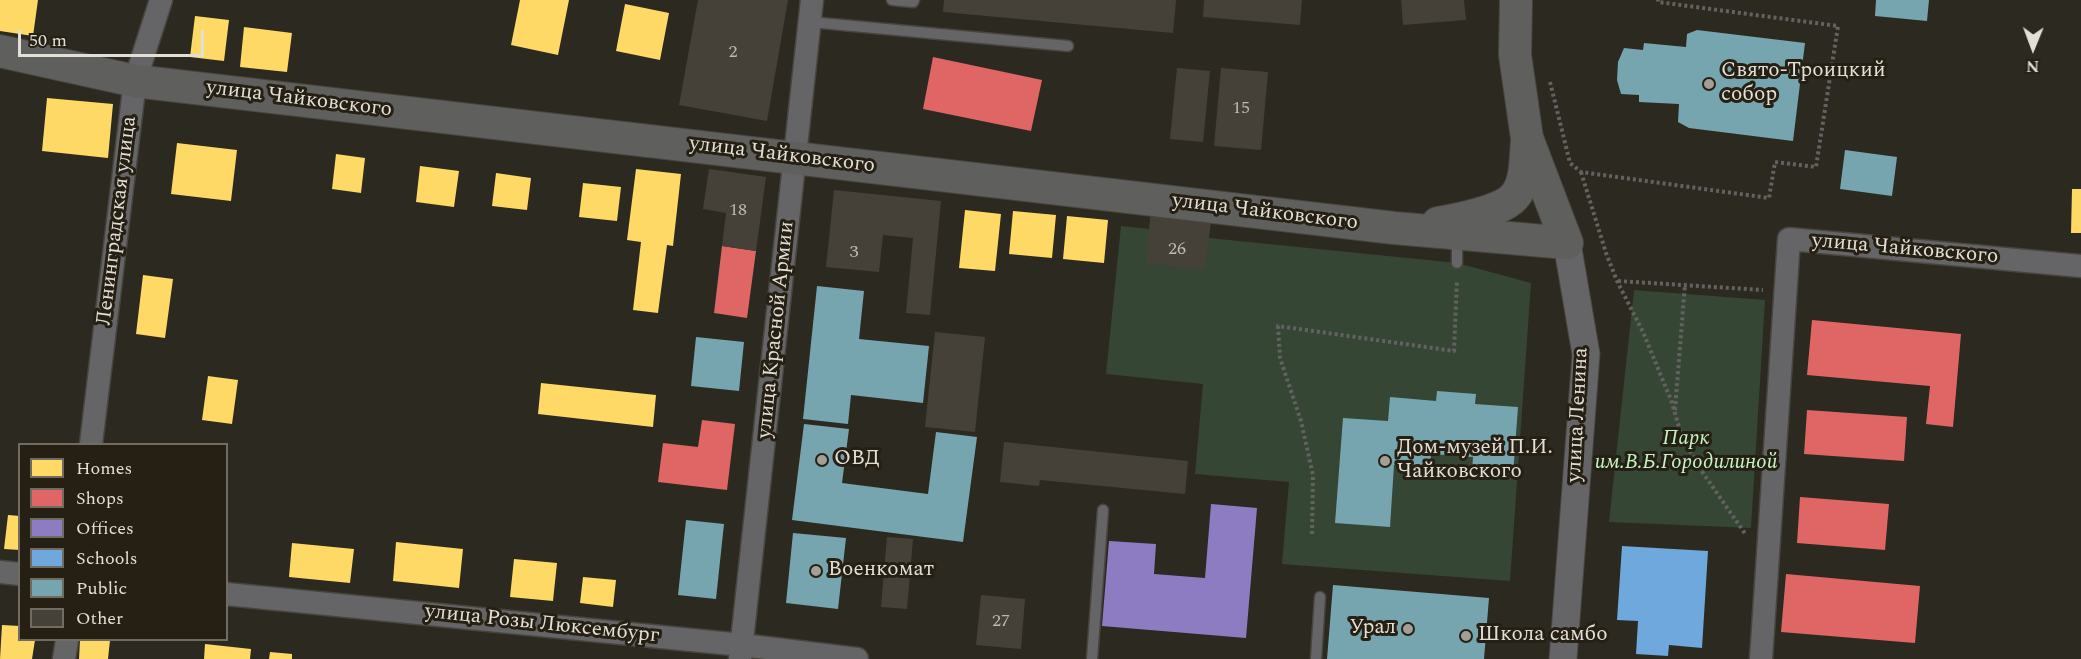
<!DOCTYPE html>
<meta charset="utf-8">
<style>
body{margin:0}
#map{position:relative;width:2081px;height:659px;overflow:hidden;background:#2c2921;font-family:Spectral,serif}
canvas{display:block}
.legend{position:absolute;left:18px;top:443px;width:210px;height:198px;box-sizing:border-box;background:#262014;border:2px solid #716c62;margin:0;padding:8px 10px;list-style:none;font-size:18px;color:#e2dfd6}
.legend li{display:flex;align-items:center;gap:12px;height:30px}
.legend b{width:30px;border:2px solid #716c62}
.north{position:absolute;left:2003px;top:18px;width:60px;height:60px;-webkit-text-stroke:4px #262014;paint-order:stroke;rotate:181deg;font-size:16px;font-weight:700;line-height:24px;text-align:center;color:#e2dfd6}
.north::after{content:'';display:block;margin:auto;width:21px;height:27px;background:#e2dfd6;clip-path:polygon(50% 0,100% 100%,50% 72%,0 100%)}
.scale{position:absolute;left:18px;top:30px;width:186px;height:27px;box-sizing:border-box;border:3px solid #e2dfd6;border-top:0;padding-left:8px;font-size:18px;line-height:21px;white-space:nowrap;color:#e2dfd6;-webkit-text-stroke:4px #262014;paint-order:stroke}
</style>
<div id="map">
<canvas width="2081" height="659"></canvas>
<ul class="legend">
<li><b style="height:16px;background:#ffd966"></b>Homes</li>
<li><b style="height:16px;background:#e06666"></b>Shops</li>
<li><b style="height:16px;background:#8e7cc3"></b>Offices</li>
<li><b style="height:16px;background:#6fa8dc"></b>Schools</li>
<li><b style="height:16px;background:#76a5af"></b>Public</li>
<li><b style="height:16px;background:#464138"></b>Other</li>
</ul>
<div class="north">N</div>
<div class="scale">50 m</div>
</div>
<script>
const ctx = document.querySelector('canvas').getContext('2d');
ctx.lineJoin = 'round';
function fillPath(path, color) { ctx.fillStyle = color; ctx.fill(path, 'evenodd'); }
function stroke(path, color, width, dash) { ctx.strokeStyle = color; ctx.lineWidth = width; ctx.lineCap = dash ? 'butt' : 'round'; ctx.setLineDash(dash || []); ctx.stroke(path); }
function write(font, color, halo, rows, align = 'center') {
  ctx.font = font + ' Spectral,serif'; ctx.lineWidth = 6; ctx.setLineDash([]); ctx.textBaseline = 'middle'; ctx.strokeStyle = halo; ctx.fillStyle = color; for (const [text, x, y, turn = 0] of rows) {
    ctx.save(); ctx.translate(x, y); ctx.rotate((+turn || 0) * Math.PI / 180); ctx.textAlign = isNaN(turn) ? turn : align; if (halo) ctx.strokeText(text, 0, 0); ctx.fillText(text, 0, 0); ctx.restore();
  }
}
fillPath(new Path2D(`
 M 1151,212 L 1211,219 L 1209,238 L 1457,263 L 1531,283 L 1510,581 L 1282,564 L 1289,482 L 1195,474 L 1203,384 L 1106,374 L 1121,226 L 1149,229 Z
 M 1634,290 L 1765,300 L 1751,528 L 1609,522 Z`), '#364635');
fillPath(new Path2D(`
 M 0,0 L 38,0 L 33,36 L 0,31 Z
 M 520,0 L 569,0 L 558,55 L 511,45 Z
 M 625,4 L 669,13 L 660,60 L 616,51 Z
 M 195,16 L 229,20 L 224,61 L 190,57 Z
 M 244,27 L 292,33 L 287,72 L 240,67 Z
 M 47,98 L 113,104 L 108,158 L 42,151 Z
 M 177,143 L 237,150 L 231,201 L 171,194 Z
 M 336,154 L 365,158 L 361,193 L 332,189 Z
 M 420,166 L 459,171 L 454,207 L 416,202 Z
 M 636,169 L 681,174 L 673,246 L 667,245 L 658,313 L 633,310 L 641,242 L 627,240 Z
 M 496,173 L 531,178 L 527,210 L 492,206 Z
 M 583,183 L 621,187 L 617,221 L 579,217 Z
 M 2072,189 L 2081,189 L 2081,233 L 2071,233 Z
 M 965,210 L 1001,214 L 995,271 L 959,268 Z
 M 1013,211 L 1056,215 L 1052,258 L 1009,254 Z
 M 1067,216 L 1108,220 L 1104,263 L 1063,259 Z
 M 143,275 L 173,279 L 165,338 L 136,334 Z
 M 208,376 L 238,380 L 232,424 L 202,420 Z
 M 541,383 L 656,395 L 653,427 L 538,414 Z
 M 8,515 L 20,516 L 20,550 L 4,549 Z
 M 396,542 L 463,549 L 459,588 L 393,581 Z
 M 292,543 L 354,549 L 350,583 L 289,577 Z
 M 514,559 L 557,563 L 553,601 L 510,597 Z
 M 583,577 L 616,580 L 613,607 L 580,603 Z
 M 2,625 L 20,626 L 20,640 L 35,640 L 32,659 L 0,659 Z
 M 80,640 L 110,640 L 108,659 L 79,659 Z
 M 205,644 L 251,649 L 250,659 L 204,659 Z
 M 270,652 L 292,654 L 292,659 L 269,659 Z`), '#ffd966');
fillPath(new Path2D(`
 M 933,57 L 1042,80 L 1031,131 L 923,109 Z
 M 722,246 L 756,251 L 747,318 L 714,313 Z
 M 1812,320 L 1961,334 L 1953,427 L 1926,424 L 1930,386 L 1807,375 Z
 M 1807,410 L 1907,417 L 1904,461 L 1804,454 Z
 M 702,420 L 735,424 L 727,490 L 658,482 L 663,443 L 698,447 Z
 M 1800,497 L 1889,504 L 1885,550 L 1797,543 Z
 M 1786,574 L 1920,586 L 1915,643 L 1781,632 Z`), '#e06666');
fillPath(new Path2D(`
 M 1211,504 L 1257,508 L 1246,638 L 1102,626 L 1109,541 L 1156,544 L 1154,574 L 1205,578 Z`), '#8e7cc3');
fillPath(new Path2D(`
 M 1622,546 L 1708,551 L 1702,648 L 1669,645 L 1668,656 L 1636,654 L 1638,621 L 1617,620 Z`), '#6fa8dc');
fillPath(new Path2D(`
 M 1876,0 L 1929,0 L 1927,21 L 1875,16 Z
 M 1697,30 L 1805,43 L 1793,141 L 1689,128 L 1678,122 L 1679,104 L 1639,102 L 1639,95 L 1621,94 L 1617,80 L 1618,62 L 1624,48 L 1643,50 L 1644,43 L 1686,47 L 1687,34 Z
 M 1845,150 L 1897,157 L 1892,196 L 1840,189 Z
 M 817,286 L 864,291 L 859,339 L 929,346 L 923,403 L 851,395 L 848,424 L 803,419 Z
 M 696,337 L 744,342 L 739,391 L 691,386 Z
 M 1437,391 L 1476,394 L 1475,404 L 1518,407 L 1513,475 L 1472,472 L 1473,457 L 1431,454 L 1430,468 L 1394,465 L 1390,527 L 1335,523 L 1343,418 L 1388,421 L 1390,397 L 1436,401 Z
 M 804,424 L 849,429 L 842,483 L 928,494 L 936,432 L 977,437 L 963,542 L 792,520 Z
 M 686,520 L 724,524 L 716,599 L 678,595 Z
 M 793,533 L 846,538 L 838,609 L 786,603 Z
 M 1333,585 L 1489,598 L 1484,659 L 1327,659 Z`), '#76a5af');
fillPath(new Path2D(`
 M 698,0 L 788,0 L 767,121 L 679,105 Z
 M 944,0 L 1176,0 L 1173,33 L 943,12 Z
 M 1204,0 L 1302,0 L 1300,25 L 1203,17 Z
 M 1401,0 L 1464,0 L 1466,20 L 1403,25 Z
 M 1177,68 L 1210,71 L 1203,142 L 1170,139 Z
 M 1221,68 L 1268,72 L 1261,150 L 1214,146 Z
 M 709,169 L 766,177 L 756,251 L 722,246 L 726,213 L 703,209 Z
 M 834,190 L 941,201 L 930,315 L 906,313 L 913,238 L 883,235 L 879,272 L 826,267 Z
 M 1151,212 L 1211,219 L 1205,270 L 1146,263 Z
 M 935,332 L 985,337 L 975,432 L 925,427 Z
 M 1004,442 L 1188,461 L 1185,494 L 1040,480 L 1039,486 L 1000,482 Z
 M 887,537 L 913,539 L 907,609 L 881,607 Z
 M 981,595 L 1025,599 L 1021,649 L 976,645 Z`), '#464138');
const service = new Path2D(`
 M 892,0 L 913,2 L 914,0
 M 810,22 L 1068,46
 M 1457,263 L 1457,237
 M 1092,659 L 1103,510
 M 1316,659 L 1320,597`);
const minor = new Path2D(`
 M 91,444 L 135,81 L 161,0
 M 0,572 L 20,574
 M 226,594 L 742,645 L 857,659
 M 64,659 L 67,640
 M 740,659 L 812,0
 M 1761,659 L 1789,239 L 2081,266`);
const tertiary = new Path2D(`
 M 1563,659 L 1586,354 L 1567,243`);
const secondary = new Path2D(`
 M 0,51 L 135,81 L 1394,228 L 1567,243 L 1527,138 L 1515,55 L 1516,0
 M 1438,223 C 1456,220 1502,211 1514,197 C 1527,183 1525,159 1527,142`);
stroke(service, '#48453f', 13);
stroke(minor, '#48453f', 25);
stroke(tertiary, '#48453f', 29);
stroke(secondary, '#48453f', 34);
stroke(new Path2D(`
 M 1550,82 L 1570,163 L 1581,172 L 1769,198 L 1775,162 L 1816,167 L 1838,26 L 1658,2 L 1658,0
 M 1581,172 L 1606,253 L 1617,281 L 1643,332 L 1671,400 L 1682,437 L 1703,473 L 1746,535
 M 1618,281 L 1763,290
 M 1675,410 L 1685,284
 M 1312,534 L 1313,475 L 1301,421 L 1280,358 L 1278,326 L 1454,351 L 1457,280`), '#626261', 4, [3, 3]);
stroke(service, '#656567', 10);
stroke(minor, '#656567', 22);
stroke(tertiary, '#656567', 27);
stroke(secondary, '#5f5f5d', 32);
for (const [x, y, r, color] of [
 [1709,84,6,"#a29f97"],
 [822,460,6,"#a29f97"],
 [1385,461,6,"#a29f97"],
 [816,571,6,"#a29f97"],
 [1408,629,6,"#a29f97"],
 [1466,636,6,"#a29f97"]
]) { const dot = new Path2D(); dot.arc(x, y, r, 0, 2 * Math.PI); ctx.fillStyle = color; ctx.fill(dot); stroke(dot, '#262014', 2); }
write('18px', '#bbb8ae', null, [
 ["2",733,53],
 ["15",1241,109],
 ["18",738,211],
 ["26",1177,250],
 ["3",854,253],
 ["27",1001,622]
]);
write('21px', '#e2dfd6', '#262014', [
 ["Свято-Троицкий",1721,72],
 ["собор",1721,96],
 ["Дом-музей П.И.",1397,449],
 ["Чайковского",1397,473],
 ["ОВД",834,460],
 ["Военкомат",828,571],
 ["Урал",1396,629,"right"],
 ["Школа самбо",1478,636]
], 'left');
write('21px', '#e2dfd6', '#262014', [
 ["улица Чайковского",299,100,7],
 ["улица Чайковского",782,156,7],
 ["улица Чайковского",1265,213,7],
 ["Ленинградская улица",118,221,-83],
 ["улица Чайковского",1905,250,5],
 ["улица Красной Армии",777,330,-84],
 ["улица Ленина",1579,415,-87],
 ["улица Розы Люксембург",542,625,6]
]);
write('italic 21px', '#c4f3c4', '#262014', [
 ["Парк",1686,440],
 ["им.В.Б.Городилиной",1686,464]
]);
</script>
